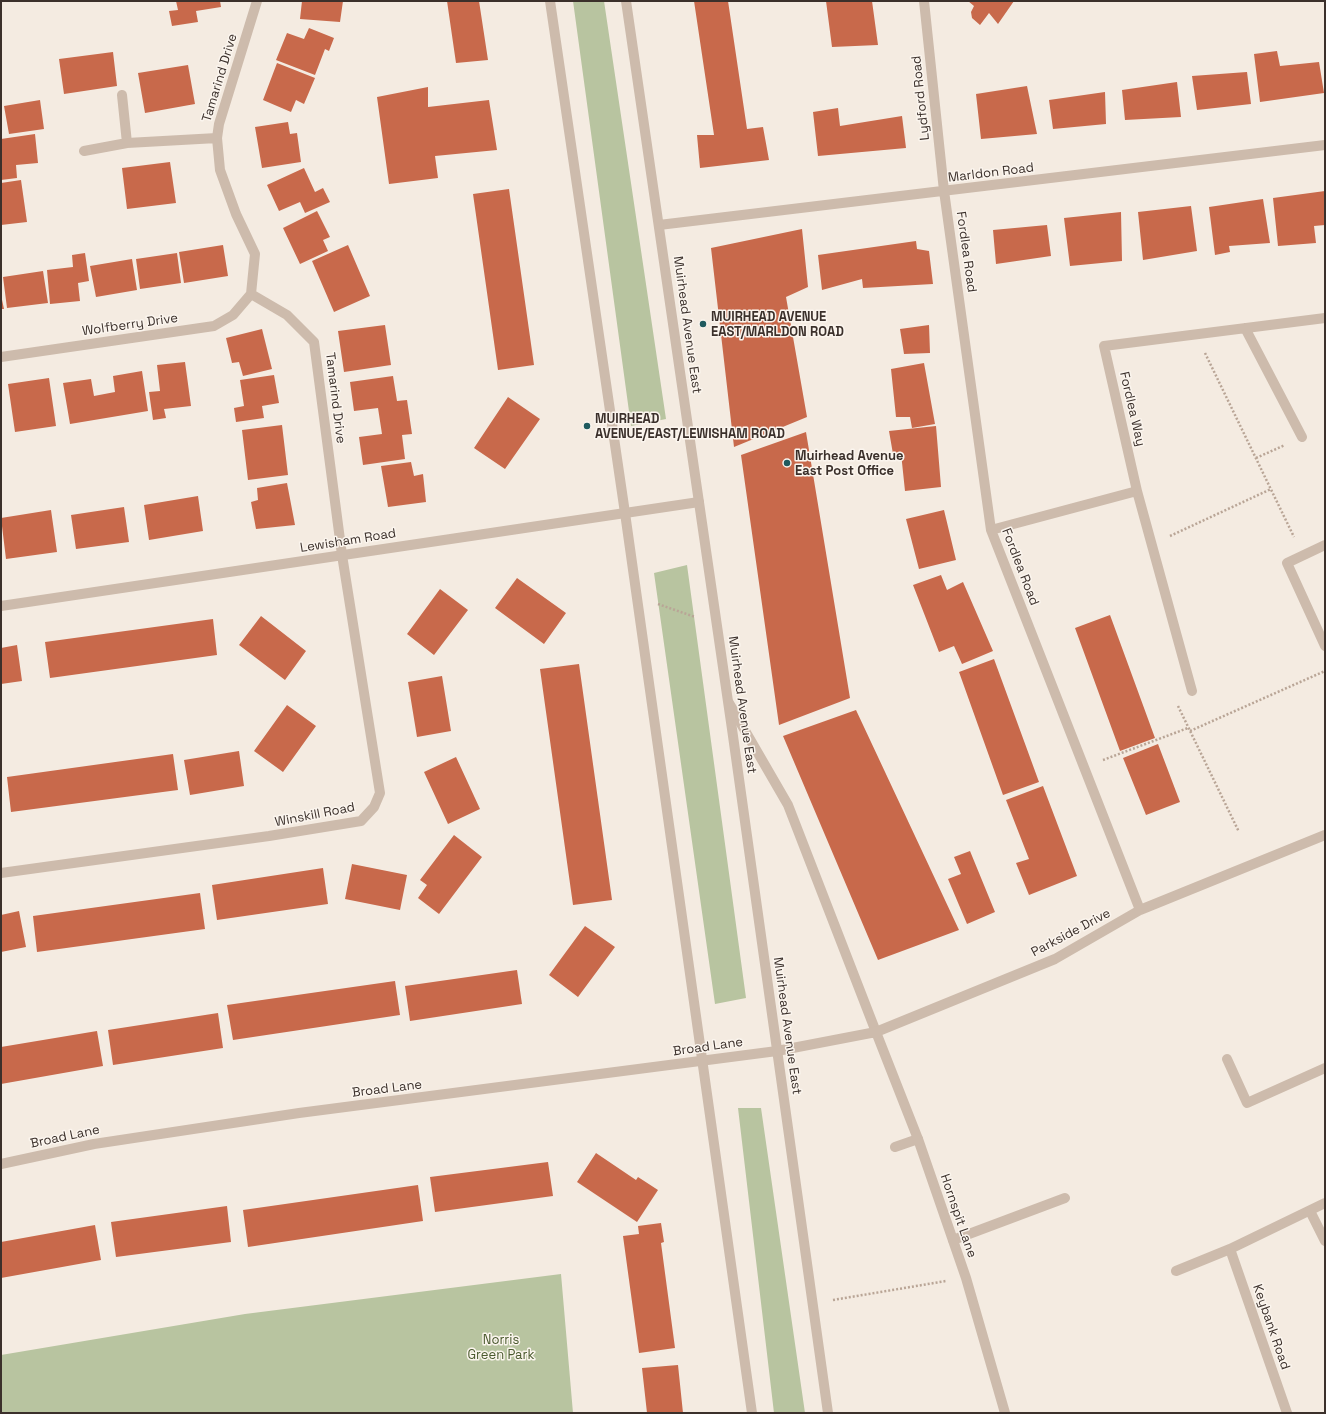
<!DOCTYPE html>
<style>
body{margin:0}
#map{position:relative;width:1326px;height:1414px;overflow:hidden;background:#f4ebe1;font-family:"Space Grotesk",sans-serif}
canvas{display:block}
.frame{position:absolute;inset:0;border:2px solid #3b302b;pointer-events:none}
</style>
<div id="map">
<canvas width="1326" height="1414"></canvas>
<div class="frame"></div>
</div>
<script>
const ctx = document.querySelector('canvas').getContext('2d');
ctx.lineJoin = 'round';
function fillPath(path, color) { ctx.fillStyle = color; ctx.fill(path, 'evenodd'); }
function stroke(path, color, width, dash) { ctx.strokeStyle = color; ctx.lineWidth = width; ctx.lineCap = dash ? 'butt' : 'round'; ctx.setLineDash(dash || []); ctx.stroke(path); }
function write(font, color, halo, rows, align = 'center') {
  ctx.font = font + ' "Space Grotesk",sans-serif'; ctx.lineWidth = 3; ctx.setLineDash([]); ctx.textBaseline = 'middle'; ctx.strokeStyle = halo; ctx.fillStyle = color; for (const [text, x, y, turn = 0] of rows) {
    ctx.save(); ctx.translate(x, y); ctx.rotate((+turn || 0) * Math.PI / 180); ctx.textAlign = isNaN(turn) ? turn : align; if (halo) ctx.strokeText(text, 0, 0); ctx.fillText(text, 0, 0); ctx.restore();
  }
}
fillPath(new Path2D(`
 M 573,1 L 604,1 L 666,419 L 631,426 Z
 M 687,565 L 746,998 L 715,1004 L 654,573 Z
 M 738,1108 L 761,1108 L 805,1413 L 774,1413 Z
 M 561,1274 L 573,1413 L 1,1413 L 1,1355 L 245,1314 Z`), '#b8c4a0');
fillPath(new Path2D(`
 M 176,1 L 220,1 L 221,7 L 196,11 L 198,22 L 172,26 L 169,11 L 178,10 Z
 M 302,1 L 343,1 L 340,22 L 300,19 Z
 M 447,1 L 479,1 L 488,60 L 456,63 Z
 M 694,1 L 728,1 L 747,129 L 763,127 L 769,160 L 700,168 L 697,135 L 714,135 Z
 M 826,1 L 872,1 L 878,45 L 832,47 Z
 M 968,1 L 1014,1 L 998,24 L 989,13 L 980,25 L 972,18 L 971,12 L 974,6 Z
 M 309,28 L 334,38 L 329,51 L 325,49 L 315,75 L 276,60 L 287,33 L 304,39 Z
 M 1277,51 L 1280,66 L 1319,62 L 1324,93 L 1260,102 L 1254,54 Z
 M 113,52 L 117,86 L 64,94 L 59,59 Z
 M 277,63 L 315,78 L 304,104 L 296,100 L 291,112 L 263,100 Z
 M 188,65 L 195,104 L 145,113 L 138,73 Z
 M 1247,72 L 1251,104 L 1197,110 L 1192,76 Z
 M 1177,82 L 1181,117 L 1125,120 L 1122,90 Z
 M 1027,86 L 1037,134 L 981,139 L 976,94 Z
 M 428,87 L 428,107 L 489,100 L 497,150 L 435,156 L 438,178 L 389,184 L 377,97 Z
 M 1105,92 L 1106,124 L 1053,129 L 1049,100 Z
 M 40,100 L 44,129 L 9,134 L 4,106 Z
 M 838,108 L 840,126 L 902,116 L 906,148 L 818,156 L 813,112 Z
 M 288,122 L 290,134 L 297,133 L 301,162 L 262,168 L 255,127 Z
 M 35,134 L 38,163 L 16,165 L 17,178 L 1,180 L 1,139 Z
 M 170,162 L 176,203 L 127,209 L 122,168 Z
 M 304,168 L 315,192 L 323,188 L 330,202 L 305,213 L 300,202 L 279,211 L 267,185 Z
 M 21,180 L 27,222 L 1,225 L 1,183 Z
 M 509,189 L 534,365 L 498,370 L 473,194 Z
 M 1325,191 L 1325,225 L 1314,226 L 1316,243 L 1278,246 L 1273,198 Z
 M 1263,199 L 1270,243 L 1229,246 L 1230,252 L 1215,255 L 1209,207 Z
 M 1191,206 L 1197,251 L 1143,260 L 1138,212 Z
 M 317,211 L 330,237 L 323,240 L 328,251 L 300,264 L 283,228 Z
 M 1121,212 L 1122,261 L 1070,266 L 1064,218 Z
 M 1047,225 L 1051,256 L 996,264 L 993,230 Z
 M 802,229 L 808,287 L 786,297 L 807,417 L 734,447 L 711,248 Z
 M 916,241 L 917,249 L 929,251 L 933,284 L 863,288 L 862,279 L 822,290 L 818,255 Z
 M 223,245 L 228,276 L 184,283 L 179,252 Z
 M 348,245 L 370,296 L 334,312 L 312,261 Z
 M 85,253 L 89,281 L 78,283 L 80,301 L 50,304 L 47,270 L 73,267 L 72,255 Z
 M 177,253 L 181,283 L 140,289 L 136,259 Z
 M 132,259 L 137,290 L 96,297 L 90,266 Z
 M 43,271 L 48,303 L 7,308 L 3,277 Z
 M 1,295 L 4,309 L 1,309 Z
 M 385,325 L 391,365 L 344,372 L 338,331 Z
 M 929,325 L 930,353 L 904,354 L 900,329 Z
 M 262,329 L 272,369 L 243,376 L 239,362 L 232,363 L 226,338 Z
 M 185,362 L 191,406 L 164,409 L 166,418 L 153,420 L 149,392 L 160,391 L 157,365 Z
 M 924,363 L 935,424 L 912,428 L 910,417 L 896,417 L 891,369 Z
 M 142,371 L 148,411 L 70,424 L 63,383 L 91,379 L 94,396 L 115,392 L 113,376 Z
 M 274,375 L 279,403 L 262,406 L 264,418 L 236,422 L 234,408 L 244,406 L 240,380 Z
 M 393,376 L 397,401 L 407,400 L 412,434 L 402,435 L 405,459 L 363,465 L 359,437 L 382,434 L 378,408 L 354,411 L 350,382 Z
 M 49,378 L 56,426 L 15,432 L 8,384 Z
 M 508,397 L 540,419 L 505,469 L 474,448 Z
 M 282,425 L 288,475 L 248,480 L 242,430 Z
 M 936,426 L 941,487 L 905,491 L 901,453 L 893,454 L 889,431 Z
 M 806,432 L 850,698 L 779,725 L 741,455 Z
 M 411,462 L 414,476 L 423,474 L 426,502 L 388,507 L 381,466 Z
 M 287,483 L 295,525 L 256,529 L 251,502 L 258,500 L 257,488 Z
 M 198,496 L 203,531 L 149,540 L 144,505 Z
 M 124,507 L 129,542 L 76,549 L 71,515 Z
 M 51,510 L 57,552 L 6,559 L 1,518 Z
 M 944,510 L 956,560 L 919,569 L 906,519 Z
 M 941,575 L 947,590 L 963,582 L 993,651 L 962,664 L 954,646 L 939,652 L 913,585 Z
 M 517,578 L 566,613 L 544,644 L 495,608 Z
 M 440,589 L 468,610 L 434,655 L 407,634 Z
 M 1110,615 L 1155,738 L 1120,751 L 1075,628 Z
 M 261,616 L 306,651 L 285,680 L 239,645 Z
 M 213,619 L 217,655 L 50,678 L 45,642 Z
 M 17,645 L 22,681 L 1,684 L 1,648 Z
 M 994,659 L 1039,782 L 1003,795 L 959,672 Z
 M 579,664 L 612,900 L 573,905 L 540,669 Z
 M 442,676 L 451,731 L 417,737 L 408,682 Z
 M 287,705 L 316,726 L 283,772 L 254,751 Z
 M 856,710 L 959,930 L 878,960 L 783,736 Z
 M 1158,744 L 1180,802 L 1146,815 L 1123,758 Z
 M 239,751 L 244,786 L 190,795 L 184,760 Z
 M 173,754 L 178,790 L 11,812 L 7,777 Z
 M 456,757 L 480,809 L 448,824 L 424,772 Z
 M 1043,786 L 1077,876 L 1029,895 L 1016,863 L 1029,859 L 1006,800 Z
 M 454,835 L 482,857 L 439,914 L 418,898 L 427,885 L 420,880 Z
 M 970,851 L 995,912 L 967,924 L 948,879 L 961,874 L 954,857 Z
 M 352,864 L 407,875 L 400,910 L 345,899 Z
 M 323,868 L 328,904 L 217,920 L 212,885 Z
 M 200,893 L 205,929 L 37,952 L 33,916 Z
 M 19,911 L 26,947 L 1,952 L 1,915 Z
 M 585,926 L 615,947 L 578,997 L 549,975 Z
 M 517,970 L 522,1004 L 410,1021 L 405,986 Z
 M 395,981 L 400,1015 L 233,1040 L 227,1005 Z
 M 218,1013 L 223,1048 L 113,1065 L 108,1030 Z
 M 97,1031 L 103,1066 L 1,1084 L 1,1047 Z
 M 596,1153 L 636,1180 L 638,1177 L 658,1190 L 637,1222 L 577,1182 Z
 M 548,1162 L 553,1196 L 435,1212 L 430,1177 Z
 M 418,1185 L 423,1221 L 248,1247 L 243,1210 Z
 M 227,1206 L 231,1242 L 116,1257 L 111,1222 Z
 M 661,1223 L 664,1242 L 661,1243 L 675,1348 L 639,1353 L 623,1236 L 639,1234 L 638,1226 Z
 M 95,1225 L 101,1260 L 1,1278 L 1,1242 Z
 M 678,1365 L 683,1413 L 647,1413 L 642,1368 Z`), '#c8694b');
stroke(new Path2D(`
 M 1205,353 L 1294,537
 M 1256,458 L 1285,445
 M 1170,536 L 1271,489
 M 658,604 L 695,617
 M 1178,706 L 1239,832
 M 1190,731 L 1325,671
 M 1103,760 L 1188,728
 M 833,1300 L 946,1281`), '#b9a596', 2.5, [2, 2]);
stroke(new Path2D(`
 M 729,703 L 788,805 L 876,1032
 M 1227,1059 L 1247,1103 L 1325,1068
 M 895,1147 L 918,1139
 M 1310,1211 L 1325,1241
 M 953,1240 L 1065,1198`), '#cdbbac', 10);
stroke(new Path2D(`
 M 1325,545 L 1287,563 L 1325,646`), '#cdbbac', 10);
stroke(new Path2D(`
 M 924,1 L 944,191 L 991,530 L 1140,910
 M 122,95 L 127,143
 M 84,151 L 127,143 L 217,138
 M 659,225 L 1325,145
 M 1245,328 L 1302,437
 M 1,357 L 214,326 L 233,315 L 251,294
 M 991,530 L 1137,491
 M 1,606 L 699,502
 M 1192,691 L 1137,491 L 1104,346 L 1325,318
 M 1,873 L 269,836 L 361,821 L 374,807 L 380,793 L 342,555 L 314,342 L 287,315 L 251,294 L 255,254 L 236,214 L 220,170 L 217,138 L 219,124 L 257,1
 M 876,1032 L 918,1139 L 966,1278 L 1005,1413
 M 1,1164 L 94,1144 L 299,1113 L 777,1051 L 876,1032 L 1055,959 L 1140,910 L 1325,835
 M 1230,1249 L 1287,1413
 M 1176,1271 L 1230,1249 L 1325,1203`), '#cdbbac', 10);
stroke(new Path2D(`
 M 550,1 L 625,513 L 752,1413
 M 626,1 L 732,729 L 828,1413`), '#cdbbac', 10);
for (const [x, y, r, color] of [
 [703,324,4,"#1f5a5e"],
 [587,426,4,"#1f5a5e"],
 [787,463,4,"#1f5a5e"]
]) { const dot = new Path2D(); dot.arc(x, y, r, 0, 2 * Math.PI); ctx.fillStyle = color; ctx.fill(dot); stroke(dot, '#fbf5ee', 1.5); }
write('13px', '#3b302b', '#fbf5ee', [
 ["Tamarind Drive",220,78,-73],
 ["Lydford Road",921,98,-96],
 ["Marldon Road",991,173,-7],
 ["Fordlea Road",966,252,82],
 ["Wolfberry Drive",130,325,-8],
 ["Muirhead Avenue East",687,325,82],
 ["Tamarind Drive",335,398,83],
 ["Fordlea Way",1132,409,77],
 ["Lewisham Road",348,541,-9],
 ["Fordlea Road",1020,567,69],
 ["Muirhead Avenue East",742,705,82],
 ["Winskill Road",315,815,-11],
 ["Parkside Drive",1071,933,-28],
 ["Muirhead Avenue East",787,1026,82],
 ["Broad Lane",708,1047,-8],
 ["Broad Lane",387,1089,-7],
 ["Broad Lane",65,1137,-12],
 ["Hornspit Lane",958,1216,71],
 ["Keybank Road",1271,1327,71]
]);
write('bold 13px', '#3b302b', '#fbf5ee', [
 ["MUIRHEAD AVENUE",711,317],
 ["EAST/MARLDON ROAD",711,332],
 ["MUIRHEAD",595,419],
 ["AVENUE/EAST/LEWISHAM ROAD",595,434],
 ["Muirhead Avenue",795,456],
 ["East Post Office",795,471]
], 'left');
write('13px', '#4a5a2e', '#fbf5ee', [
 ["Norris",501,1340],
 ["Green Park",501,1355]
]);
</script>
